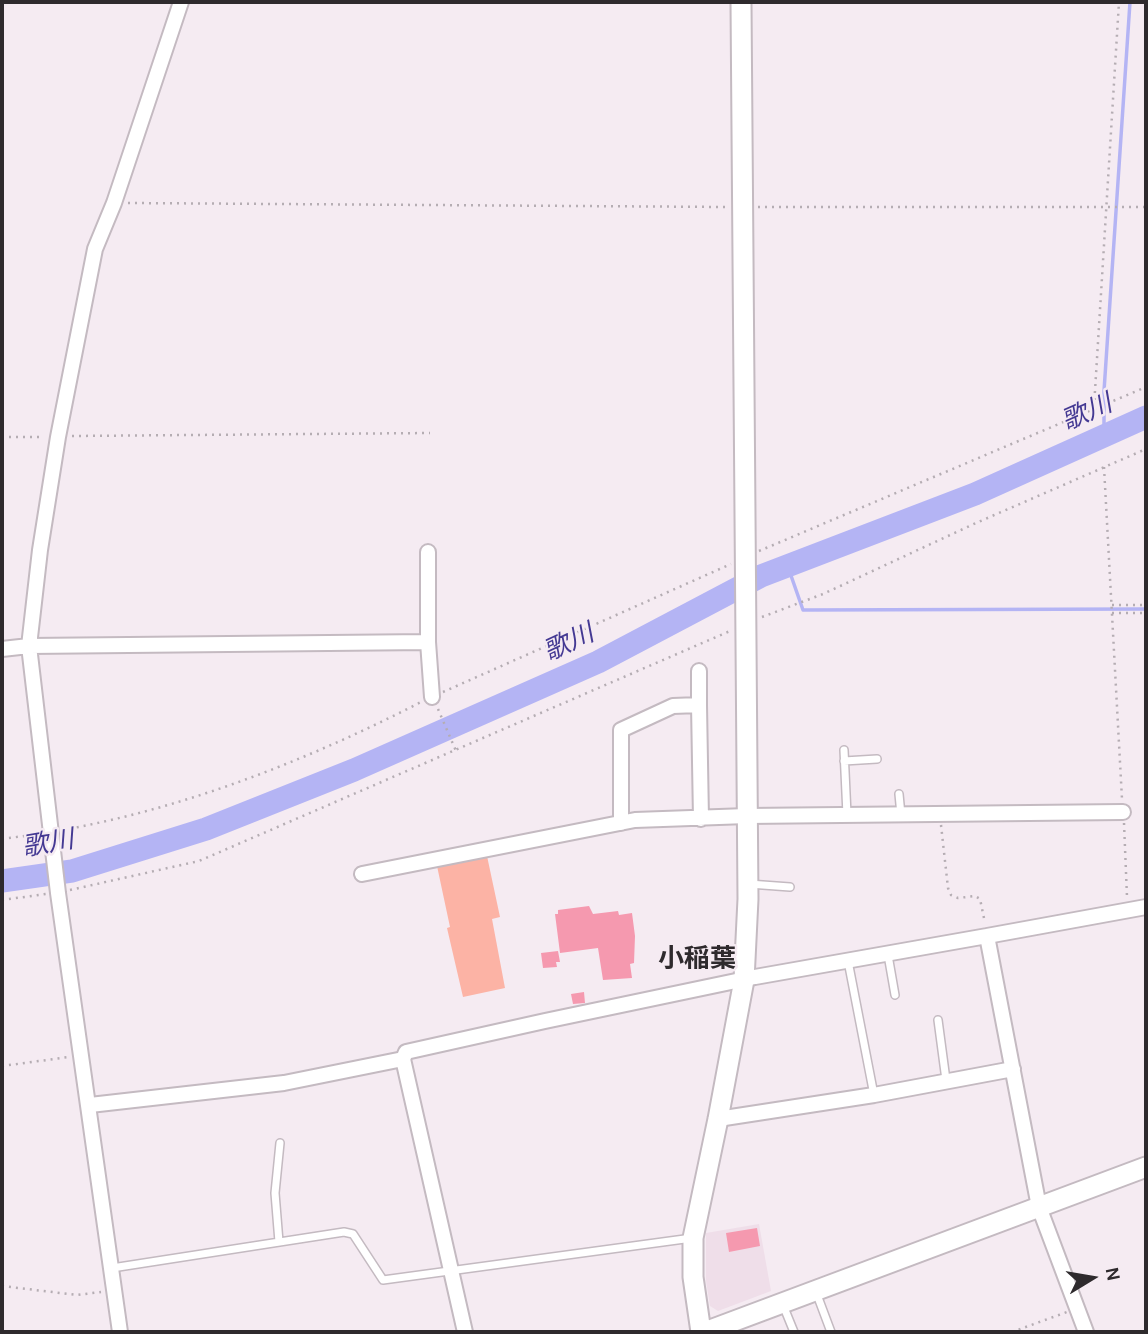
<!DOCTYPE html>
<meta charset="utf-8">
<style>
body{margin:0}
#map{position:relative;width:1148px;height:1334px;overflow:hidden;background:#f5ebf2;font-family:Karla,sans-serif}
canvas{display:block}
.frame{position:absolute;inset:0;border:4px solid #2e2a2d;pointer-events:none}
.north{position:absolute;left:1057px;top:1243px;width:70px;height:70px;-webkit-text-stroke:5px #f5ebf2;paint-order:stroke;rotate:79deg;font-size:19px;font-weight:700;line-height:28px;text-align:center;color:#2e2a2d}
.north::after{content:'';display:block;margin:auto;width:24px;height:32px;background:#2e2a2d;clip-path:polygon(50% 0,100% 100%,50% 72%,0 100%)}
</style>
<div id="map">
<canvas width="1148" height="1334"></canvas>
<div class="frame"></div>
<div class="north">N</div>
</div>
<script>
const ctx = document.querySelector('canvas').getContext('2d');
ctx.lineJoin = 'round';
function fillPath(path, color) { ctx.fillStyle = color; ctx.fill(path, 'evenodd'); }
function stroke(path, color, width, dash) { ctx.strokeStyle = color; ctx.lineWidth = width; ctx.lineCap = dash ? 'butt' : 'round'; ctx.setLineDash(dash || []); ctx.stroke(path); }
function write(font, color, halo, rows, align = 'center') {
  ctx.font = font + ' Karla,"Noto Sans JP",sans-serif'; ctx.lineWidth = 5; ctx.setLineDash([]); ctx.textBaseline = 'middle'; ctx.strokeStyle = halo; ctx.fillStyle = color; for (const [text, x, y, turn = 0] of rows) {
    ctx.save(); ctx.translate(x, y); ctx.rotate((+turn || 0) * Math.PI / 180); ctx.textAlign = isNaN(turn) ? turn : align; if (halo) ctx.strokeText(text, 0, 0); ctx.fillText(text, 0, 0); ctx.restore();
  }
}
fillPath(new Path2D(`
 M 759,1224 L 771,1291 L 718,1311 L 710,1306 L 706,1281 L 706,1233 Z`), '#efdee9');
fillPath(new Path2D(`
 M 487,856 L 500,917 L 492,919 L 505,988 L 463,997 L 447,928 L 450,927 L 437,866 Z`), '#fcb3a5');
stroke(new Path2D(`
 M 1104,435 L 1104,391 L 1130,2
 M 788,567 L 803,610 L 1146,609`), '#b4b4f4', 3.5);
stroke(new Path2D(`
 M 2,881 L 72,871 L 206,829 L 354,770 L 598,662 L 761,576 L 975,494 L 1146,417`), '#b4b4f4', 23);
fillPath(new Path2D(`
 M 589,906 L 593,914 L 618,911 L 619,915 L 632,913 L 635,936 L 634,963 L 630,964 L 632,978 L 603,980 L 598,948 L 560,953 L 555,914 L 558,914 L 558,910 Z
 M 558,951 L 560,962 L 556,962 L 557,967 L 543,968 L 541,953 Z
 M 584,992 L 585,1003 L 573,1004 L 571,994 Z
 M 757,1228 L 760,1246 L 729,1252 L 726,1233 Z`), '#f599af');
const lane = new Path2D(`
 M 844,750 L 847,815
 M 844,761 L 877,759
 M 899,794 L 901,815
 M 749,884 L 790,887
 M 888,955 L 895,995
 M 848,961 L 874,1095
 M 938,1020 L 946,1080
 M 279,1242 L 275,1193 L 280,1143
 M 112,1268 L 344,1232 L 353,1234 L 383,1280 L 692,1238
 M 816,1292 L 831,1332
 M 783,1305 L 794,1332`);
const street = new Path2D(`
 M 428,552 L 428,642 L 432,697
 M 2,649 L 29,646 L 428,642
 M 699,705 L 699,671
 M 621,823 L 621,730 L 673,706 L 699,705 L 701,819
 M 362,874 L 635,820 L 747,816 L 1123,812
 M 987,936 L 1146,907
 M 90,1105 L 284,1083 L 403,1059
 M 718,1119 L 874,1095 L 1013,1069
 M 120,1332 L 58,893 L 29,646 L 40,550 L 58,437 L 95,249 L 114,203 L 181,2
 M 465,1332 L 403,1059 L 406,1052 L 545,1021 L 755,977 L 987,936 L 1039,1207 L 1086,1332`);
const secondary = new Path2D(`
 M 701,1332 L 693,1277 L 693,1238 L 718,1119 L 744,980 L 748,899 L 741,2
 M 705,1332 L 1146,1167`);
stroke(lane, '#c4bac1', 10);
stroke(street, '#c4bac1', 18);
stroke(secondary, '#c4bac1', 23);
stroke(new Path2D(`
 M 128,203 L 727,207
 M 758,207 L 1146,207
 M 1094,407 L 1119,2
 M 72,436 L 430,433
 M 2,437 L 44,437
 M 1104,467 L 1122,799
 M 759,551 L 1146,387
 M 1112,605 L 1146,605
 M 1112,613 L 1146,613
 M 762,617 L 823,594 L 976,523 L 1146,449
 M 443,692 L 731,564
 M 438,709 L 456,751
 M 1124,823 L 1127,897
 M 941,825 L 948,888 L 951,895 L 958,898 L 975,896 L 980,899 L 985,923
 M 63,830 C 188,807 308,760 421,702
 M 2,839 L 39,834
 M 70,890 L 199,861 L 730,631
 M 2,900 L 46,894
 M 2,1066 L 69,1057
 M 2,1286 L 77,1295 L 101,1292
 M 1012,1332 L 1067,1312`), '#b5adb3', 2.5, [2, 5]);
stroke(lane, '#fff', 7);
stroke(street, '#fff', 14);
stroke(secondary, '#fff', 19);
write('italic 26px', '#443993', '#f5ebf2', [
 ["歌川",1087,413,-24],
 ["歌川",569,643,-25],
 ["歌川",48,844,-10]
]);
write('bold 26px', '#2e2a2d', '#f5ebf2', [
 ["小稲葉",697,960]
]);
</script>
